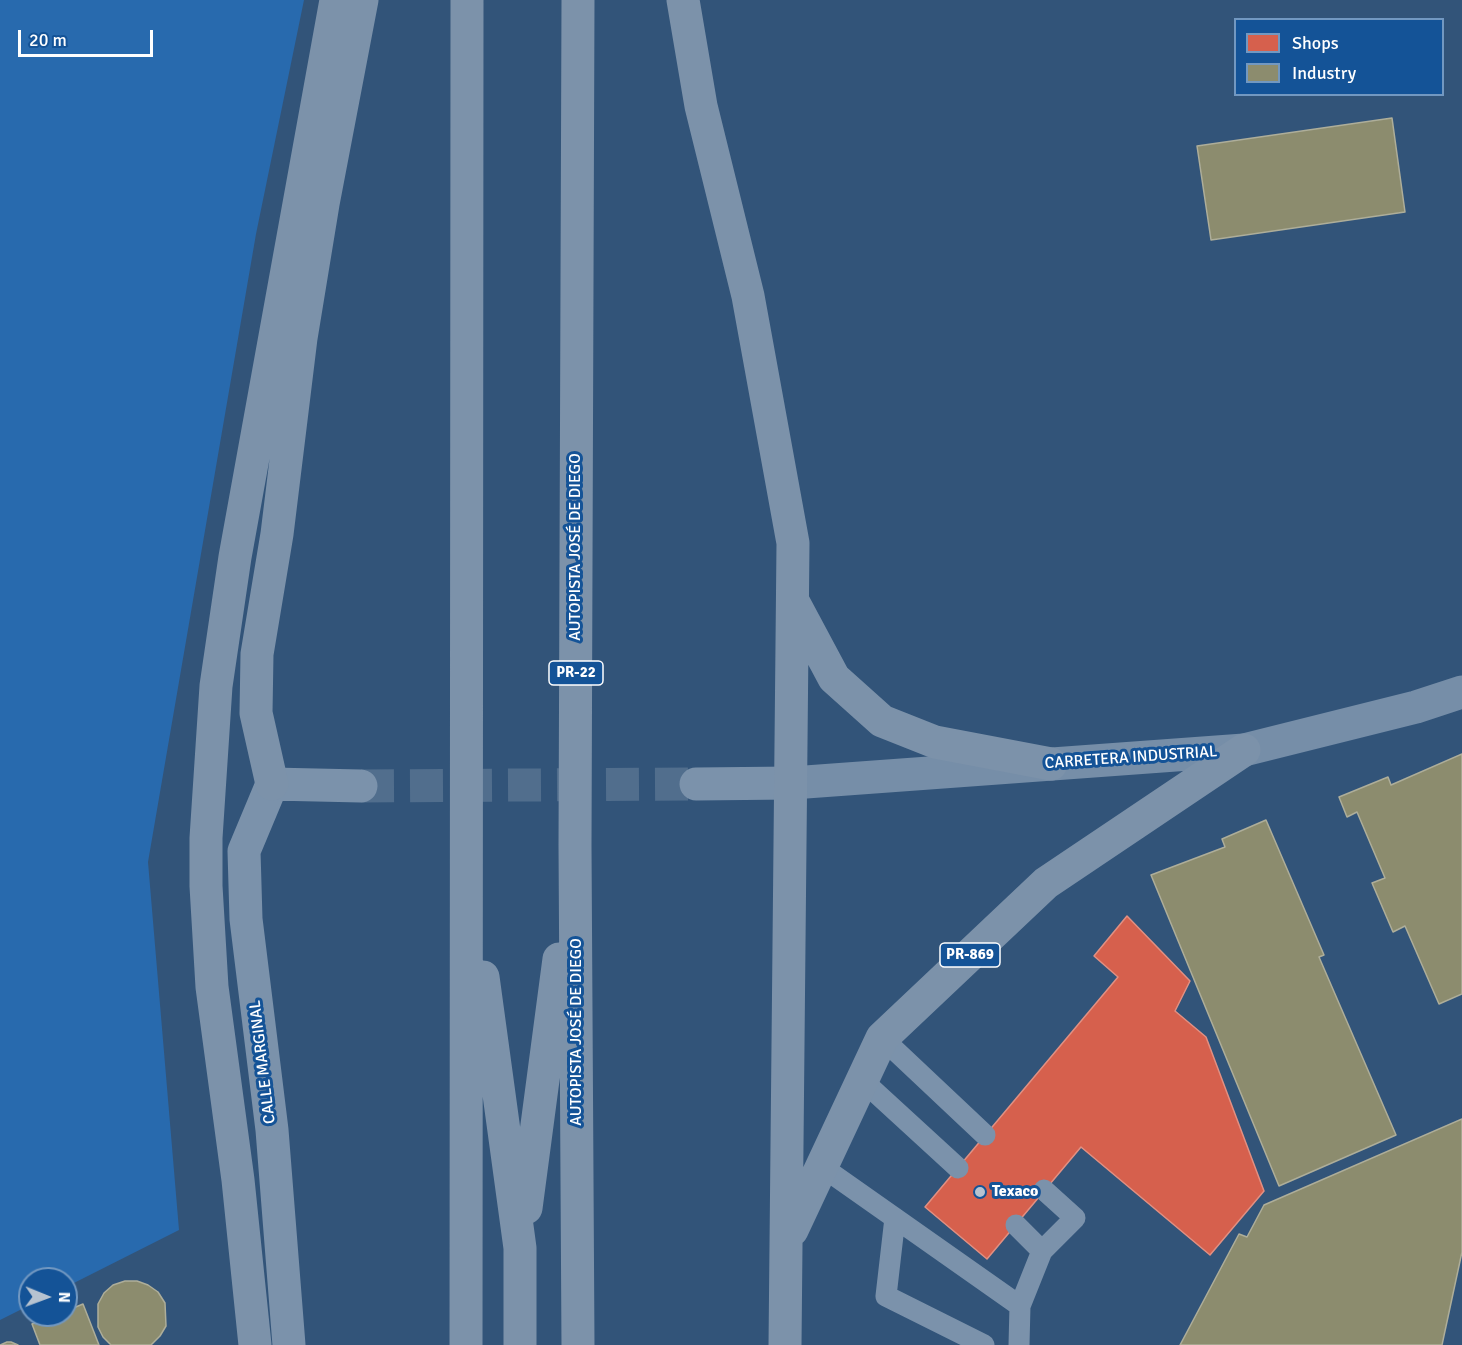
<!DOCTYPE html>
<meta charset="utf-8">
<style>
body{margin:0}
#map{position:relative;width:1462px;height:1345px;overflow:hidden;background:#325479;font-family:Signika,sans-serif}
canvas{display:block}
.legend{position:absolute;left:1234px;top:18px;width:210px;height:78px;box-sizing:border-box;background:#145397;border:2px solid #7298c1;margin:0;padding:8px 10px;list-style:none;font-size:18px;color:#fff}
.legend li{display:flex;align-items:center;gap:12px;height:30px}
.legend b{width:30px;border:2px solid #7298c1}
.north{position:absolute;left:18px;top:1267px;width:60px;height:60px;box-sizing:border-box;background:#145397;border:2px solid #7298c1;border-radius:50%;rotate:91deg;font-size:16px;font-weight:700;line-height:24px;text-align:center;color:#fff}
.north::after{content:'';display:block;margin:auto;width:21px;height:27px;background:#b7c3d0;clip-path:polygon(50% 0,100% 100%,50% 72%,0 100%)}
.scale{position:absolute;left:18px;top:30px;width:135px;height:27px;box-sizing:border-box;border:3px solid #fff;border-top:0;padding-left:8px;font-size:18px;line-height:21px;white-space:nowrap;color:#fff;-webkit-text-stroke:4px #145397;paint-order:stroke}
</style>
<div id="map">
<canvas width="1462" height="1345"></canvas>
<ul class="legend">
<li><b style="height:16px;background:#d6604d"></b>Shops</li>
<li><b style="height:16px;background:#8c8c6e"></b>Industry</li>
</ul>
<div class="north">N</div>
<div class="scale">20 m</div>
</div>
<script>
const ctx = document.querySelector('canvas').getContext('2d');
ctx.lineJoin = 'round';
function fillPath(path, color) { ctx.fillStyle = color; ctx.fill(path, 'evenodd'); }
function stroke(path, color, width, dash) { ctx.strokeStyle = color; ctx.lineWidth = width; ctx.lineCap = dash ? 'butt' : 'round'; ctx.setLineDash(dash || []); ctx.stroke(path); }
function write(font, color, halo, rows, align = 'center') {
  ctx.font = font + ' Signika,sans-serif'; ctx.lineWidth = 6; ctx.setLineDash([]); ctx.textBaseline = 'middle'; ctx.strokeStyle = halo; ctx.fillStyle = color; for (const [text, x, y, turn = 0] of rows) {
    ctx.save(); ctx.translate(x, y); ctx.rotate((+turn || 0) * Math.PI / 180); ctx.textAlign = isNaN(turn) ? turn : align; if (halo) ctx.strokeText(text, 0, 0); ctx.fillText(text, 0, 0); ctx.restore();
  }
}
fillPath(new Path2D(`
 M 0,0 L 304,0 L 256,234 L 148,862 L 179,1230 L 66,1287 L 66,1279 L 30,1279 L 30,1305 L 0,1320 Z`), '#286aae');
const shops = new Path2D(`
 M 1127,916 L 1190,981 L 1175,1011 L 1206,1037 L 1264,1191 L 1210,1255 L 1081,1147 L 987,1259 L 925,1207 L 1118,977 L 1094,956 Z`);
fillPath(shops, '#d6604d');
stroke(shops, '#e29082', 1.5);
const industry = new Path2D(`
 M 1392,118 L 1405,212 L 1211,240 L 1197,146 Z
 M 1462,754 L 1462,994 L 1439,1004 L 1405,926 L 1393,932 L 1372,883 L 1385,878 L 1357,812 L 1347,817 L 1339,797 L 1388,777 L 1391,785 Z
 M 1266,820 L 1324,955 L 1319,957 L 1396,1135 L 1279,1186 L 1151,875 L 1225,847 L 1222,839 Z
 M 1462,1119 L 1462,1252 L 1442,1345 L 1180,1345 L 1239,1234 L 1247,1237 L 1264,1205 Z
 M 125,1281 L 137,1281 L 148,1285 L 158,1292 L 165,1303 L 166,1326 L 160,1336 L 151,1345 L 111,1345 L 103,1337 L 98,1327 L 98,1304 L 104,1293 L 113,1285 Z
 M 83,1304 L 99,1345 L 40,1345 L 32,1324 L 55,1315 L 66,1315 L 66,1311 Z
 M 7,1342 L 11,1342 L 18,1345 L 0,1345 Z`);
fillPath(industry, '#8c8c6e');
stroke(industry, '#aeae9a', 1.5);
stroke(new Path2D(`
 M 361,786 L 696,784`), '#516e8d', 33, [33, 16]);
stroke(new Path2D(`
 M 882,1038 L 985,1135
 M 862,1080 L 958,1168
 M 821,1166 L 1020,1306
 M 895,1218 L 886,1296 L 984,1345
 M 1016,1225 L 1042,1251
 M 1019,1345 L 1020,1306 L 1042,1251 L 1075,1218 L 1044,1190`), '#7b92ab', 21);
stroke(new Path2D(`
 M 696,784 L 792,783
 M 289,1345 L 272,1130 L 246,919 L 244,851 L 272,784 L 361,786`), '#7b92ab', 33);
stroke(new Path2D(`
 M 792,783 L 1244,750 L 1416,707 L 1462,692`), '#768ea8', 33);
stroke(new Path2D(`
 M 683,0 L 701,106 L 748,296 L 793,543 L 785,1345
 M 795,605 L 834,678 L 882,721 L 935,742 L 1051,764
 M 272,784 L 256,713 L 257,654 L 277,534 L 301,338 L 323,204 L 362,0
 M 483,977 L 520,1248 L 520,1345
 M 526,1208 L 559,959
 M 792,1230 L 882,1038 L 1046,883 L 1244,750
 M 255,1345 L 238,1180 L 212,987 L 206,886 L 206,838 L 216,686 L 235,557 L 336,0
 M 466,1345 L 467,0
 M 578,1345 L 575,844 L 578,0`), '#7c92aa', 33);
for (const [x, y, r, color] of [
 [980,1192,6,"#b7c3d0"]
]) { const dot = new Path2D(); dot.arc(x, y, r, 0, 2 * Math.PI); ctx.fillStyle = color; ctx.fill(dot); stroke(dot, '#145397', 2); }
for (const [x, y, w] of [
 [576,673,54],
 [970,955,60]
]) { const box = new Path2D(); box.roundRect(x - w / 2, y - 12, w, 24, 4.5); ctx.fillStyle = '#145397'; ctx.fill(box); stroke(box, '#fff', 1.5); }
write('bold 15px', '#fff', null, [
 ["PR-22",576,673],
 ["PR-869",970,955]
]);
write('16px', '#fff', '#145397', [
 ["AUTOPISTA JOSÉ DE DIEGO",576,547,-90],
 ["CARRETERA INDUSTRIAL",1131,758,-4],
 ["AUTOPISTA JOSÉ DE DIEGO",577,1032,-90],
 ["CALLE MARGINAL",263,1062,-97]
]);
write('bold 16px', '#fff', '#145397', [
 ["Texaco",992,1192]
], 'left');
</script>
